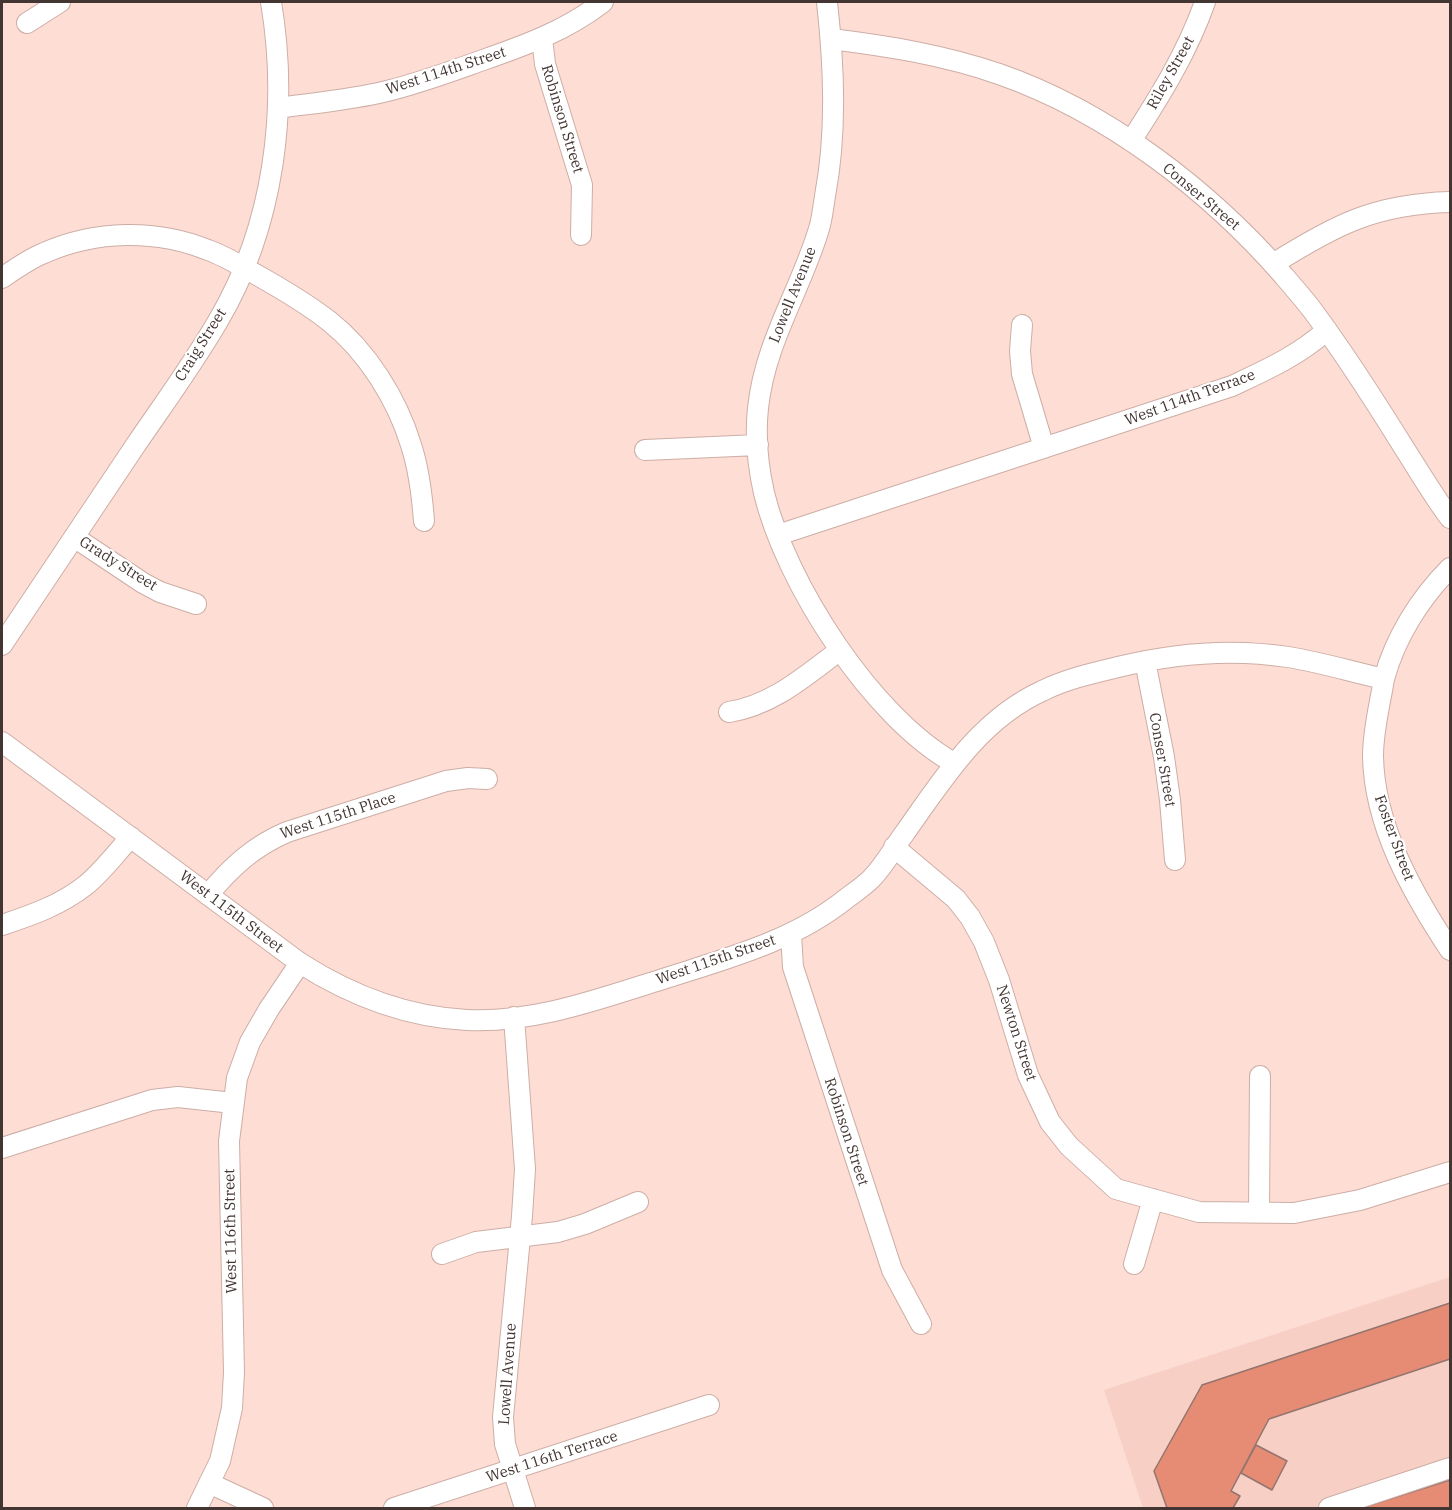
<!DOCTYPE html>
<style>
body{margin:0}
#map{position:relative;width:1452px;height:1510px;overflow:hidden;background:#fdddd4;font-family:"IBM Plex Serif",serif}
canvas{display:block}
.frame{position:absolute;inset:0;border:3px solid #423532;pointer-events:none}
</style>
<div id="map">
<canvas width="1452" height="1510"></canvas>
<div class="frame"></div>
</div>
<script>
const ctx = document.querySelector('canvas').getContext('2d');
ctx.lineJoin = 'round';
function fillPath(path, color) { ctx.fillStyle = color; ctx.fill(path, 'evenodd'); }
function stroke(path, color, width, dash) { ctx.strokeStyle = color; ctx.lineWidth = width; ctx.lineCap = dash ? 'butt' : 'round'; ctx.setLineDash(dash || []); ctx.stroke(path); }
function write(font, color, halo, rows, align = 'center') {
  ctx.font = font + ' "IBM Plex Serif",serif'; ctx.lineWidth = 4.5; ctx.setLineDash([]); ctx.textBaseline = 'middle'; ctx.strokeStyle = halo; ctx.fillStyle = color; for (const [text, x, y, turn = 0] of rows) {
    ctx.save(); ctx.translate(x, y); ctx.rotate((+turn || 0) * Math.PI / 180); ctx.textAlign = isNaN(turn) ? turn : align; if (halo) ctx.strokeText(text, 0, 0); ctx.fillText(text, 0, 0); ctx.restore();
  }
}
fillPath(new Path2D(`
 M 1450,1277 L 1450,1508 L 1143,1508 L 1104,1390 Z`), '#f7cfc5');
const building = new Path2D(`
 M 1450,1303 L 1450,1359 L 1269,1419 L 1231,1491 L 1240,1496 L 1233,1508 L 1167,1508 L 1154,1471 L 1202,1385 Z
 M 1256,1445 L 1287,1461 L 1272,1490 L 1241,1473 Z
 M 1450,1480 L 1450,1508 L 1361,1508 Z`);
fillPath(building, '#e68c75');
stroke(building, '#91756e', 1.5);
const minor = new Path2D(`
 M 827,2 C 834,66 837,132 825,196 C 823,208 822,221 818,232 C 799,293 765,343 758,408 C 755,436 758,466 764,493 C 786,584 872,717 954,763
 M 27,23 L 60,2
 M 542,38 L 545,64 L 582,185 L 581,235
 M 831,39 C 888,46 944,55 999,74 C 1108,112 1209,190 1284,276 C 1294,288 1304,299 1313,311 C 1344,353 1373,398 1401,443 C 1417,468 1432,494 1450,518
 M 278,108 C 314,103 351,100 387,91 C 420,83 452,71 483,60 C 526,45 567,30 603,2
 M 1131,141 C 1160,96 1187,53 1205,2
 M 1273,264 C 1335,225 1375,204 1450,202
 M 2,278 C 15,269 29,259 44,253 C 96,230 156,229 208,250 C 225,256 241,266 257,275 C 282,289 306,303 329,321 C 367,351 397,399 411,445 C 419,469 422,495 424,521
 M 1022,325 L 1020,351 L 1022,374 L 1044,448
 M 645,450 L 758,445
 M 778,535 L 1232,386 C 1266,370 1298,356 1327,330
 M 74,537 L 143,583 L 160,592 L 196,604
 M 2,645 C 46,579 91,512 135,446 C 163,405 193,364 218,321 C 274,226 289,109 271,2
 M 1145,661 L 1164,757 L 1170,800 L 1175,860
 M 1384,679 C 1380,704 1373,730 1373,756 C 1374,826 1413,894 1450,950
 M 729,712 C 773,705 805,676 840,650
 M 2,742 L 300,963 C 350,995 407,1017 467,1020 C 535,1023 599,999 663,979 C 728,958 794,941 847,898 C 855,892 864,886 871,879 C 884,866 893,849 904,834 C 943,779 979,720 1042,691 C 1066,679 1093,673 1118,667 C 1175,653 1230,648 1288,657 C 1320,662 1352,672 1384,679 C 1395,638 1420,598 1450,568
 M 894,847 L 956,899 L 970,917 L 984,942 L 999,980 L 1028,1075 L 1050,1122 L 1069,1146 L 1116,1189 L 1199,1212 L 1294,1213 L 1360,1200 L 1450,1172
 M 208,895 C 231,867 254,846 287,832 L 446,781 L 468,778 L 487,779
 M 2,925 C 32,915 61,905 86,885 C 103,871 116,853 131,837
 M 791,934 L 793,967 L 892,1270 L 921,1324
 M 514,1017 L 525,1169 L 522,1216 L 503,1417 L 505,1444 L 525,1508
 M 2,1148 L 152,1100 L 178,1097 L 233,1103
 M 1259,1212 L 1260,1076
 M 442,1254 L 476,1242 L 558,1232 L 585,1224 L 638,1202
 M 1134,1264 L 1153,1199
 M 209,1483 L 263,1508
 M 197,1508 L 220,1461 L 232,1408 L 234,1372 L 229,1141 L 237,1078 L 250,1042 L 269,1009 L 300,963
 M 394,1508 L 709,1405
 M 1329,1508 L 1450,1468`);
stroke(minor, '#cdaea6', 22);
stroke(minor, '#fff', 20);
write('15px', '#423532', '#fff', [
 ["West 114th Street",446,71,-18],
 ["Riley Street",1171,73,-61],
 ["Robinson Street",562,119,73],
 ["Conser Street",1201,197,40],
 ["Lowell Avenue",793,295,-68],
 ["Craig Street",201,345,-58],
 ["West 114th Terrace",1190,398,-20],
 ["Grady Street",118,564,32],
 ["Conser Street",1162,760,80],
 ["West 115th Place",338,816,-18],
 ["Foster Street",1394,838,70],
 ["West 115th Street",231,912,37],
 ["West 115th Street",716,960,-19],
 ["Newton Street",1016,1033,72],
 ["Robinson Street",846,1132,72],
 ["West 116th Street",231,1231,-91],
 ["Lowell Avenue",508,1374,-86],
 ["West 116th Terrace",552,1457,-18]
]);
</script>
